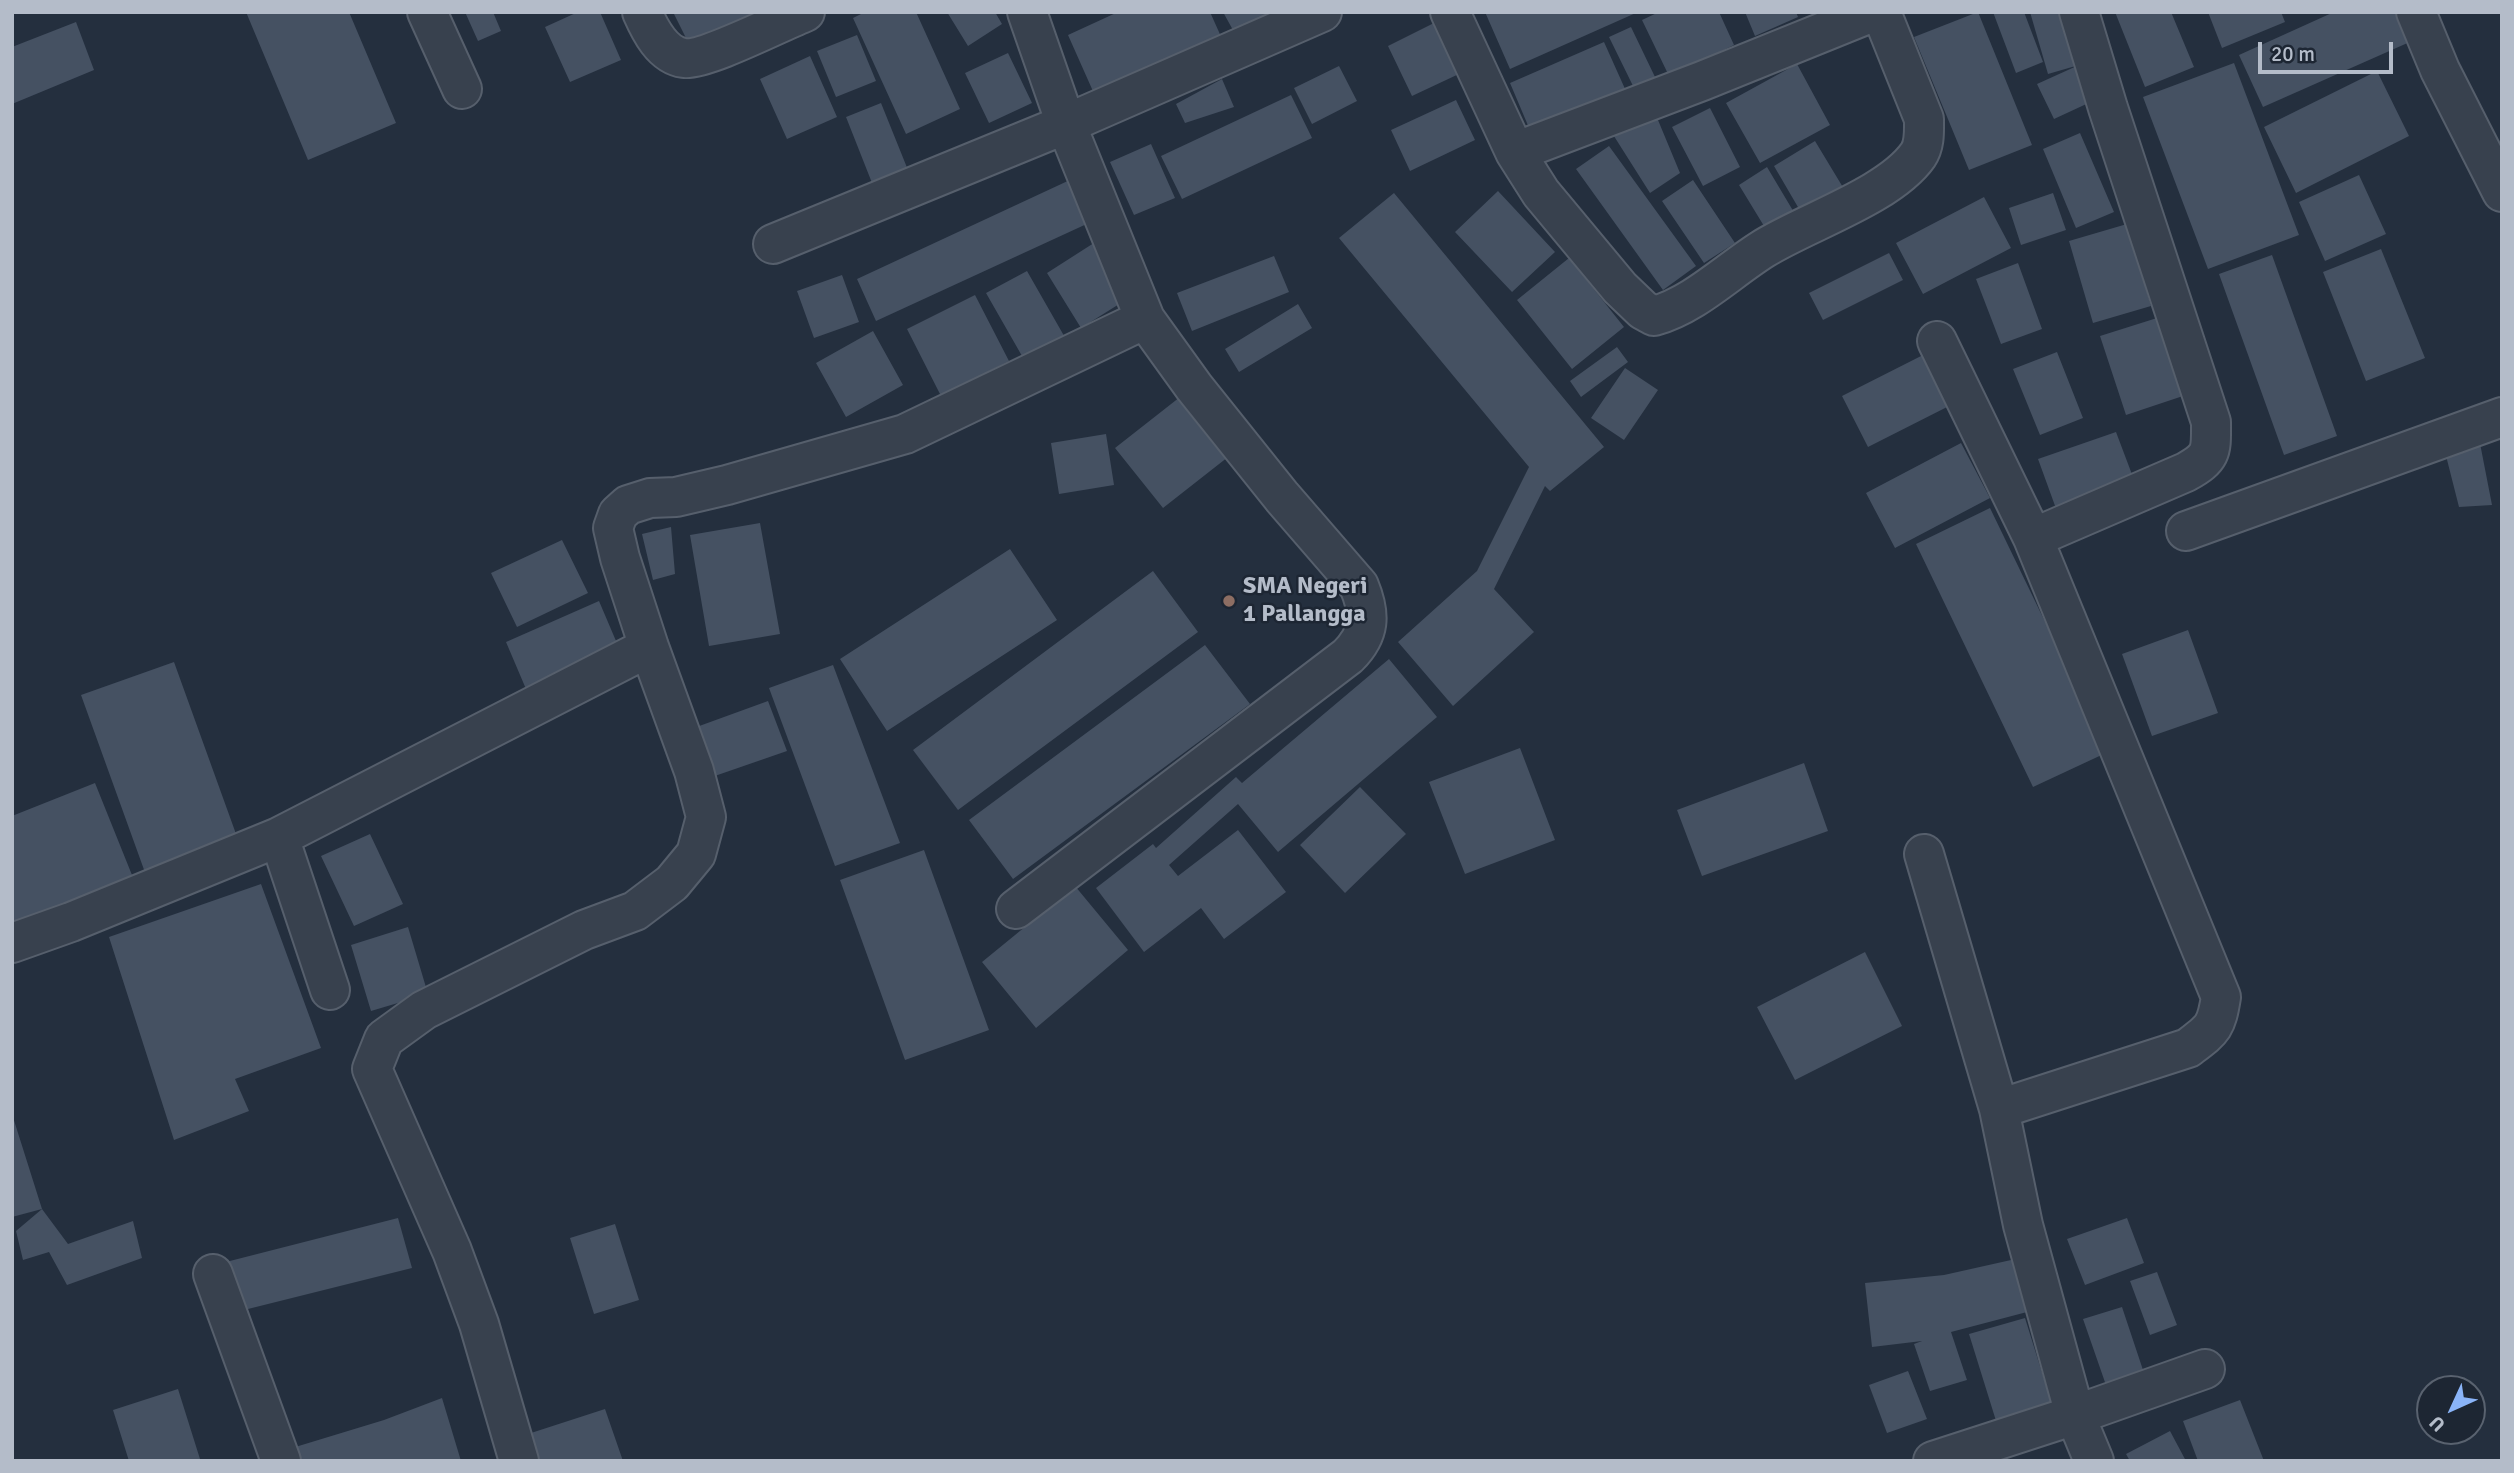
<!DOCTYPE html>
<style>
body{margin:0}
#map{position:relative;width:2514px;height:1473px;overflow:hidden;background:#242f3e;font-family:Signika,sans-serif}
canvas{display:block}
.frame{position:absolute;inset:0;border:14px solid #b4bcc9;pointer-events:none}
.north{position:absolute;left:2416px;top:1375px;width:70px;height:70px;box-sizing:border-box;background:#1d2633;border:2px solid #59626f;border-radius:50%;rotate:225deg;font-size:19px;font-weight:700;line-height:28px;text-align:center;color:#b4bcc9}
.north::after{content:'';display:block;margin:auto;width:24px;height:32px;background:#8ab4f8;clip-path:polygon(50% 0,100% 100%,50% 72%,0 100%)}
.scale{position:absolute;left:2258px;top:42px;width:135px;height:32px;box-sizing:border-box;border:4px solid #b4bcc9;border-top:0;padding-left:9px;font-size:21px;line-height:24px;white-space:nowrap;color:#b4bcc9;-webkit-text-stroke:5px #1d2633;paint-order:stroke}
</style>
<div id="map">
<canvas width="2514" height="1473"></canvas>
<div class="frame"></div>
<div class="north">U</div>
<div class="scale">20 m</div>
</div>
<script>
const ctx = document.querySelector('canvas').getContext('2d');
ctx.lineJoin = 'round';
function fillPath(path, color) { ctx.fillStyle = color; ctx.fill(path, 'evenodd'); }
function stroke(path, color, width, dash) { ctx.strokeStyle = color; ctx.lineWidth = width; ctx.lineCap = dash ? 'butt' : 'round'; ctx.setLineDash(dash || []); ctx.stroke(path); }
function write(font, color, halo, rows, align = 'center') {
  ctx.font = font + ' Signika,sans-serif'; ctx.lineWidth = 5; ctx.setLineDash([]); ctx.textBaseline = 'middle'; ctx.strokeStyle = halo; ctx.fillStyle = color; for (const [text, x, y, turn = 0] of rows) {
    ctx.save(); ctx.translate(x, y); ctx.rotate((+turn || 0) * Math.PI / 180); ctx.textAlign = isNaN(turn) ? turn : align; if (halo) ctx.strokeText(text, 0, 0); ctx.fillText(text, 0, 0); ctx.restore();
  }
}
fillPath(new Path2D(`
 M 246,12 L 349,12 L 396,123 L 308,160 Z
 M 465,12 L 493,12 L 501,31 L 478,41 Z
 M 578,12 L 600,12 L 621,60 L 570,82 L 545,27 Z
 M 673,12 L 755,12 L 689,44 Z
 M 865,12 L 916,12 L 960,109 L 906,134 L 853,18 Z
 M 947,12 L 995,12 L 1002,24 L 968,46 Z
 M 1118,12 L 1210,12 L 1223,41 L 1096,98 L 1068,35 Z
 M 1223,12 L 1270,12 L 1275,22 L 1239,41 Z
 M 1485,12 L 1638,12 L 1510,69 Z
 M 1659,12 L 1719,12 L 1734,45 L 1669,76 L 1642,20 Z
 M 1745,12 L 1796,12 L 1798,17 L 1755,36 Z
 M 1978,12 L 2032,145 L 1969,170 L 1914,37 Z
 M 1993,12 L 2024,12 L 2043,62 L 2016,73 Z
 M 2030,12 L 2063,12 L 2095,100 L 2054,119 L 2037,84 L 2079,65 L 2048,74 Z
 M 2115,12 L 2171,12 L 2194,67 L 2145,87 Z
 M 2208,12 L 2281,12 L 2285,22 L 2222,48 Z
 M 2334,12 L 2399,12 L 2412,41 L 2263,107 L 2239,55 Z
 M 76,22 L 94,70 L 12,104 L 12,47 Z
 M 1436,22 L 1461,73 L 1412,96 L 1388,46 Z
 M 1631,27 L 1655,77 L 1634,88 L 1609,37 Z
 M 857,35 L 876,81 L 836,97 L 817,51 Z
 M 1604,42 L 1630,100 L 1535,142 L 1510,83 Z
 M 1008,53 L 1032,103 L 989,123 L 965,73 Z
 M 810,56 L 837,117 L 787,139 L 760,79 Z
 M 2234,63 L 2299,235 L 2208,269 L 2143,97 Z
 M 1797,64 L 1830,125 L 1760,163 L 1726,103 Z
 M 1339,66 L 1357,101 L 1312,124 L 1294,88 Z
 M 2377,71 L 2409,136 L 2296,193 L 2264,127 Z
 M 1222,79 L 1234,107 L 1185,123 L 1176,104 Z
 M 1291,95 L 1312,138 L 1182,199 L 1161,156 Z
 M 1456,100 L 1475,140 L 1410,171 L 1391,130 Z
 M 881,103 L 910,175 L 874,188 L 846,117 Z
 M 1653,108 L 1680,173 L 1650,193 L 1612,133 Z
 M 1710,108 L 1740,167 L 1703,186 L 1672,127 Z
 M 2080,133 L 2114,212 L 2076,228 L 2043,149 Z
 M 1815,141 L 1844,189 L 1802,214 L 1774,166 Z
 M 1151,144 L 1175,198 L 1134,215 L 1110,162 Z
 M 1609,146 L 1696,266 L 1663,290 L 1576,169 Z
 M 1767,167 L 1795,214 L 1767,231 L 1739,185 Z
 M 2359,175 L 2386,234 L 2325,261 L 2299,202 Z
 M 1072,179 L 1091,222 L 876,321 L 857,279 Z
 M 1693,180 L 1735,243 L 1704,263 L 1662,201 Z
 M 1498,191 L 1555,252 L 1512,292 L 1455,232 Z
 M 1394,193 L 1604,447 L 1550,491 L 1545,486 L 1494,589 L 1534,632 L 1453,706 L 1398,642 L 1477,571 L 1529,467 L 1339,238 Z
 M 2053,193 L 2066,230 L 2021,245 L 2009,208 Z
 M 1984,197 L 2011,248 L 1923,294 L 1896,243 Z
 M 2127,224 L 2151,306 L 2093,323 L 2069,241 Z
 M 1097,241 L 1132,296 L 1081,328 L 1047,273 Z
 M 2381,249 L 2425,358 L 2366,381 L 2323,272 Z
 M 1889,253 L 1903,280 L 1823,320 L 1809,293 Z
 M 2272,255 L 2337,436 L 2284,455 L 2219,274 Z
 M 1274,256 L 1289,292 L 1192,331 L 1177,293 Z
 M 1569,258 L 1624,327 L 1572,369 L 1517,300 Z
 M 2018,263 L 2042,329 L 2001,344 L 1976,279 Z
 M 1027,271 L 1067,341 L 1026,363 L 986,293 Z
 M 842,275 L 859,322 L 814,338 L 797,291 Z
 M 975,295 L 1009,361 L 941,396 L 907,329 Z
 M 1298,304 L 1312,328 L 1239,372 L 1225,349 Z
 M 2157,318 L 2183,396 L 2126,415 L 2100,336 Z
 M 873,331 L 903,385 L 846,417 L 816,363 Z
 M 1617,347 L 1628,362 L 1581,397 L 1570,381 Z
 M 2057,352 L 2083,418 L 2040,435 L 2013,369 Z
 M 1925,354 L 1951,405 L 1868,447 L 1842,396 Z
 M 1625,368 L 1658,390 L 1624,440 L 1591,418 Z
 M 1180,397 L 1228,457 L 1163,508 L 1115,448 Z
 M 2116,432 L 2136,485 L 2058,514 L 2038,459 Z
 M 2478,433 L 2492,505 L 2459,507 L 2442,440 Z
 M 1106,434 L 1114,485 L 1059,494 L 1051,443 Z
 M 1961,443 L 1990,498 L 1895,548 L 1866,493 Z
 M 1990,508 L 2108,752 L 2033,787 L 1916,544 Z
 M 760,523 L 780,634 L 709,646 L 690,535 Z
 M 671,527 L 675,574 L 653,580 L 642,534 Z
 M 562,540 L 588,593 L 517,627 L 491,573 Z
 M 1010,549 L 1057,620 L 887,731 L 840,659 Z
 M 1153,571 L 1198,632 L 958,810 L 913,750 Z
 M 599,601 L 619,648 L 526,689 L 506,642 Z
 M 2188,630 L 2218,713 L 2152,736 L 2122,654 Z
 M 1205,645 L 1250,704 L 1013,879 L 969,820 Z
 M 1389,659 L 1437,717 L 1278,852 L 1238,804 L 1169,865 L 1178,876 L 1238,830 L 1286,892 L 1224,939 L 1201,908 L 1144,952 L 1096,888 L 1153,844 L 1156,848 L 1236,777 L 1242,783 Z
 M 174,662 L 240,845 L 147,878 L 81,695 Z
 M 833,665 L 900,843 L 835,866 L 769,688 Z
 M 768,701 L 787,751 L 709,778 L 691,729 Z
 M 1520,748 L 1555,840 L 1465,874 L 1429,782 Z
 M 1804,763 L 1828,831 L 1702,876 L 1677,810 Z
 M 95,783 L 136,885 L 12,933 L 12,816 Z
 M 1360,787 L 1406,834 L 1345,893 L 1300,845 Z
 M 370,834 L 403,904 L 354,926 L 321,856 Z
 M 924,850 L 989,1030 L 905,1060 L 840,880 Z
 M 261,884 L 321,1048 L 235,1079 L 249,1111 L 174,1140 L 109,937 Z
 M 1075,886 L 1128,950 L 1036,1028 L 982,962 Z
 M 408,927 L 428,994 L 371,1011 L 351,945 Z
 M 1865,952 L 1902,1026 L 1795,1080 L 1757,1007 Z
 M 12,1114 L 42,1209 L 68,1244 L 133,1221 L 142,1258 L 67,1285 L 49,1252 L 23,1260 L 16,1231 L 42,1209 L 12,1217 Z
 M 398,1218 L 412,1268 L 236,1312 L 222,1263 Z
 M 2127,1218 L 2144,1263 L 2085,1285 L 2067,1239 Z
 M 615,1224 L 639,1300 L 594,1314 L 570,1238 Z
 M 2020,1258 L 2027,1312 L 1951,1332 L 1967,1380 L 1930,1391 L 1914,1344 L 1922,1341 L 1872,1347 L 1865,1283 L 1944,1275 Z
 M 2157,1272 L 2177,1325 L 2150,1335 L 2130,1281 Z
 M 2122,1307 L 2145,1376 L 2107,1388 L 2083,1319 Z
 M 2025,1318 L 2053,1408 L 1997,1424 L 1969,1334 Z
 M 1908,1371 L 1927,1419 L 1887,1433 L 1869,1385 Z
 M 178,1389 L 200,1459 L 129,1461 L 113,1410 Z
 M 442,1398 L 461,1461 L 296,1461 L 292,1448 L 384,1420 Z
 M 2240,1400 L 2264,1461 L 2198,1461 L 2183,1421 Z
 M 605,1409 L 623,1461 L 540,1461 L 531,1433 Z
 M 2170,1431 L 2186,1461 L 2130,1461 L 2126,1454 Z`), '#455162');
const minor = new Path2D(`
 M 427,12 L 462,89
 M 642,12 C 650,30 662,55 684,58 C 704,61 780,22 805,12
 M 1450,12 L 1515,152 L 1541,193 L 1620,288 L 1643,310 L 1654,316 C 1694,305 1728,271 1763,249 C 1806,222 1889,196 1918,155 C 1925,145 1924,131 1924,119 L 1881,12
 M 2416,12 L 2440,70 L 2502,192
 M 1515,152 L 1702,81 L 1873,12
 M 773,244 L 1066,124 L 1322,12
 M 1937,341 L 2033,538 L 2186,472 C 2213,457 2211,451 2211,422 L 2108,108 L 2079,12
 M 2186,531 L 2502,417
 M 279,837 L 330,990
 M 1924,854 L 1999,1109 L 2023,1225 L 2075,1415 L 2094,1461
 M 1016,909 L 1348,656 C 1370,634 1371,615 1359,586 L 1282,497 L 1194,387 L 1145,319 L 1066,124 L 1027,12
 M 12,943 L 71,922 L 279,837 L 649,647
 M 1999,1109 L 2188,1048 C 2213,1029 2216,1028 2221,997 L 2033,538
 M 213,1274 L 281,1461
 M 519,1461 L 479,1324 L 452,1251 L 372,1069 L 384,1039 L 424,1010 L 584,930 L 635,911 L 672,883 L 696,854 L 706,817 L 694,771 L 649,647 L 620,558 L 613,528 L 618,514 L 628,505 L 650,498 L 676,497 L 727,485 L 905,434 L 1145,319
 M 1933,1461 L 2075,1415 L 2205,1369`);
stroke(minor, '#565f6c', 42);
stroke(minor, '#38414e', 38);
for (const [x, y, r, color] of [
 [1229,601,7,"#8d6e63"]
]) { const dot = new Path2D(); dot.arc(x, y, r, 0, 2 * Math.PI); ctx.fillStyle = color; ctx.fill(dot); stroke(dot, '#1d2633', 2.5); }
write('bold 24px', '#b4bcc9', '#1d2633', [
 ["SMA Negeri",1243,587],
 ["1 Pallangga",1243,615]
], 'left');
</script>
